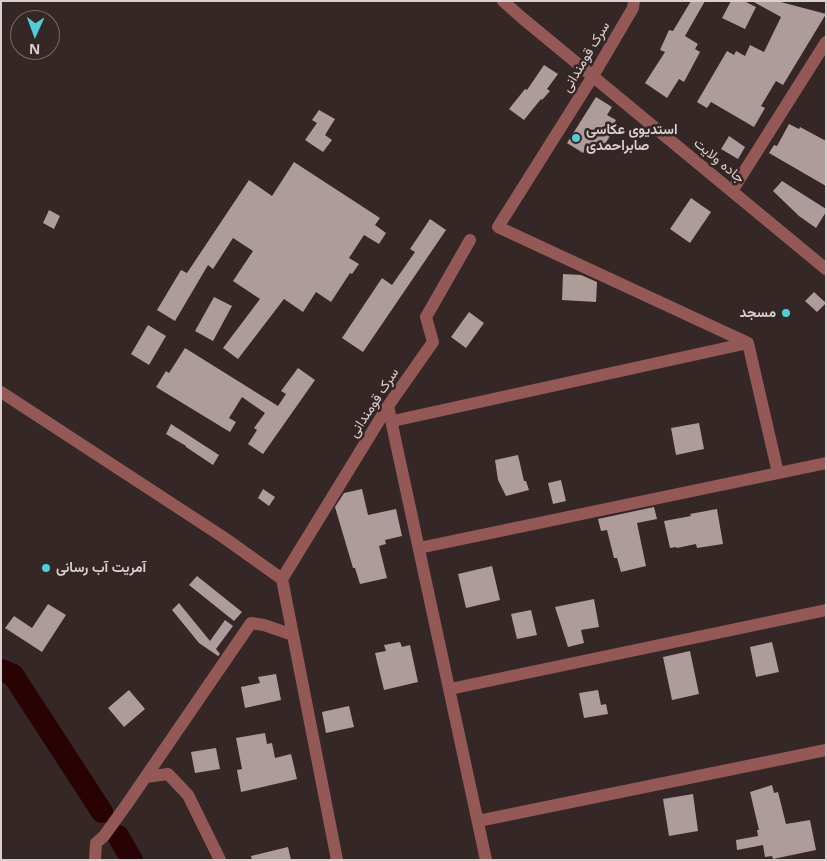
<!DOCTYPE html>
<meta charset="utf-8">
<style>
body{margin:0}
#map{position:relative;width:827px;height:861px;overflow:hidden;background:#352726;font-family:"Open Sans",sans-serif}
canvas{display:block}
.frame{position:absolute;inset:0;border:2px solid #d9d0cf;pointer-events:none}
.north{position:absolute;left:10px;top:10px;width:50px;height:50px;box-sizing:border-box;background:#352726;border:1px solid #776b6a;border-radius:50%;rotate:182deg;font-size:14px;font-weight:700;line-height:20px;text-align:center;color:#d9d0cf}
.north::after{content:'';display:block;margin:auto;width:18px;height:22px;background:#52ccd6;clip-path:polygon(50% 0,100% 100%,50% 72%,0 100%)}
</style>
<div id="map">
<canvas width="827" height="861"></canvas>
<div class="frame"></div>
<div class="north">N</div>
</div>
<script>
const ctx = document.querySelector('canvas').getContext('2d');
ctx.lineJoin = 'round';
function stroke(path, color, width, dash) { ctx.strokeStyle = color; ctx.lineWidth = width; ctx.lineCap = dash ? 'butt' : 'round'; ctx.setLineDash(dash || []); ctx.stroke(path); }
function fillPath(path, color) { ctx.fillStyle = color; ctx.fill(path, 'evenodd'); }
function write(font, color, halo, rows, align = 'center') {
  ctx.font = font + ' "Open Sans",Vazirmatn,sans-serif'; ctx.lineWidth = 5; ctx.setLineDash([]); ctx.textBaseline = 'middle'; ctx.strokeStyle = halo; ctx.fillStyle = color; for (const [text, x, y, turn = 0] of rows) {
    ctx.save(); ctx.translate(x, y); ctx.rotate((+turn || 0) * Math.PI / 180); ctx.textAlign = isNaN(turn) ? turn : align; if (halo) ctx.strokeText(text, 0, 0); ctx.fillText(text, 0, 0); ctx.restore();
  }
}
stroke(new Path2D(`
 M 1,670 L 13,675 L 102,812
 M 118,836 L 132,860`), '#290204', 22);
fillPath(new Path2D(`
 M 691,1 L 705,1 L 685,36 L 698,44 L 695,49 L 700,52 L 684,82 L 679,79 L 667,98 L 645,83 L 665,52 L 660,50 L 669,30 L 673,31 Z
 M 731,1 L 744,1 L 756,7 L 745,29 L 722,18 Z
 M 752,1 L 777,1 L 826,14 L 783,85 L 776,81 L 761,106 L 765,108 L 754,127 L 711,102 L 707,108 L 697,102 L 727,51 L 734,55 L 736,51 L 745,56 L 750,45 L 764,52 L 781,17 Z
 M 544,65 L 558,74 L 547,89 L 550,91 L 542,100 L 541,99 L 524,120 L 509,109 L 525,89 L 527,90 Z
 M 596,97 L 612,107 L 607,115 L 616,120 L 608,135 L 610,136 L 605,144 L 602,143 L 596,154 L 586,148 L 583,153 L 567,143 Z
 M 319,110 L 335,119 L 325,135 L 332,140 L 323,152 L 305,140 L 317,123 L 312,120 Z
 M 789,124 L 799,129 L 800,127 L 826,141 L 826,186 L 769,153 L 774,145 L 777,146 Z
 M 729,136 L 745,147 L 738,159 L 721,149 Z
 M 294,162 L 380,218 L 375,225 L 386,233 L 379,244 L 364,235 L 349,258 L 359,264 L 352,274 L 350,273 L 331,302 L 316,292 L 303,312 L 284,299 L 238,359 L 223,348 L 260,299 L 233,281 L 253,251 L 233,238 L 213,269 L 208,265 L 175,321 L 157,310 L 181,270 L 187,273 L 249,180 L 272,196 Z
 M 782,181 L 826,209 L 826,212 L 816,228 L 799,216 L 773,191 Z
 M 691,198 L 711,212 L 690,243 L 670,229 Z
 M 49,210 L 60,216 L 54,229 L 43,223 Z
 M 430,219 L 446,230 L 363,352 L 342,338 L 382,278 L 392,285 L 415,252 L 410,249 Z
 M 563,274 L 581,275 L 597,282 L 596,302 L 562,300 Z
 M 814,292 L 826,303 L 817,312 L 805,301 Z
 M 214,297 L 232,306 L 213,341 L 195,331 Z
 M 469,312 L 484,323 L 466,348 L 451,337 Z
 M 148,325 L 166,336 L 149,365 L 131,354 Z
 M 185,348 L 278,406 L 286,394 L 281,391 L 298,368 L 315,380 L 263,454 L 248,444 L 257,430 L 254,428 L 265,413 L 242,397 L 229,418 L 236,422 L 230,432 L 156,387 L 166,371 L 169,373 Z
 M 699,423 L 704,449 L 676,455 L 671,428 Z
 M 171,424 L 219,455 L 213,465 L 186,447 L 186,446 L 166,434 Z
 M 518,455 L 524,481 L 526,481 L 529,490 L 506,496 L 498,480 L 495,460 Z
 M 561,480 L 566,501 L 553,504 L 548,483 Z
 M 263,489 L 275,497 L 269,506 L 258,498 Z
 M 362,489 L 368,515 L 396,509 L 402,536 L 385,540 L 386,544 L 379,546 L 387,578 L 360,584 L 355,568 L 353,568 L 335,507 L 344,493 Z
 M 654,507 L 657,519 L 637,523 L 646,566 L 621,572 L 617,558 L 614,558 L 607,530 L 601,531 L 598,519 Z
 M 717,509 L 723,544 L 697,548 L 696,544 L 677,548 L 676,547 L 670,548 L 664,521 L 691,516 L 690,514 Z
 M 492,566 L 500,600 L 466,608 L 458,574 Z
 M 197,576 L 242,612 L 234,621 L 189,585 Z
 M 594,599 L 599,627 L 581,630 L 584,643 L 568,647 L 555,607 Z
 M 179,603 L 210,641 L 225,620 L 233,626 L 216,649 L 220,654 L 218,656 L 199,643 L 172,610 Z
 M 48,604 L 66,615 L 42,652 L 5,628 L 14,616 L 32,628 Z
 M 531,610 L 537,635 L 517,639 L 511,614 Z
 M 400,642 L 402,647 L 410,645 L 418,682 L 384,690 L 375,653 L 386,651 L 384,645 Z
 M 772,642 L 779,672 L 756,677 L 750,647 Z
 M 690,651 L 699,694 L 672,700 L 663,657 Z
 M 276,674 L 281,700 L 245,708 L 241,687 L 260,683 L 258,677 Z
 M 129,690 L 145,709 L 124,727 L 108,708 Z
 M 598,690 L 601,705 L 606,704 L 608,714 L 584,718 L 579,693 Z
 M 349,706 L 354,727 L 326,733 L 322,712 Z
 M 265,733 L 267,744 L 272,743 L 275,758 L 291,754 L 297,779 L 241,792 L 237,770 L 242,769 L 236,738 Z
 M 216,748 L 220,769 L 195,773 L 191,752 Z
 M 772,785 L 774,793 L 778,792 L 786,824 L 810,820 L 816,850 L 773,859 L 772,856 L 765,857 L 763,845 L 737,850 L 736,840 L 758,836 L 757,830 L 759,830 L 750,792 Z
 M 693,794 L 698,831 L 669,836 L 663,799 Z
 M 288,847 L 291,860 L 252,860 L 251,856 Z`), '#ae9c9b');
stroke(new Path2D(`
 M 503,1 L 521,17 L 826,269
 M 634,1 L 633,8 L 593,76 L 498,227 L 748,343 L 778,473
 M 732,191 L 826,42
 M 1,392 L 223,537 L 282,579 L 337,860
 M 388,406 L 486,860
 M 393,421 L 748,343
 M 419,548 L 826,463
 M 282,579 L 388,406 L 433,342 L 426,317 L 470,240
 M 450,689 L 826,610
 M 146,777 L 168,774 L 188,795 L 220,860
 M 478,821 L 826,750
 M 95,860 L 96,843 L 104,836 L 127,804 L 251,623 L 264,625 L 293,635`), '#945956', 12);
for (const [x, y, r, color] of [
 [576,138,5,"#52ccd6"],
 [786,313,5,"#52ccd6"],
 [46,568,5,"#52ccd6"]
]) { const dot = new Path2D(); dot.arc(x, y, r, 0, 2 * Math.PI); ctx.fillStyle = color; ctx.fill(dot); stroke(dot, '#352726', 2); }
write('14px', '#d9d0cf', '#352726', [
 ["سرک قومندانی",586,57,-59],
 ["جاده ولایت",719,161,40],
 ["سرک قومندانی",374,403,-57]
]);
write('bold 14px', '#d9d0cf', '#352726', [
 ["استدیوی عکاسی",586,130],
 ["صابراحمدی",586,146],
 ["مسجد",776,313,"right"],
 ["آمریت آب رسانی",56,568]
], 'left');
</script>
